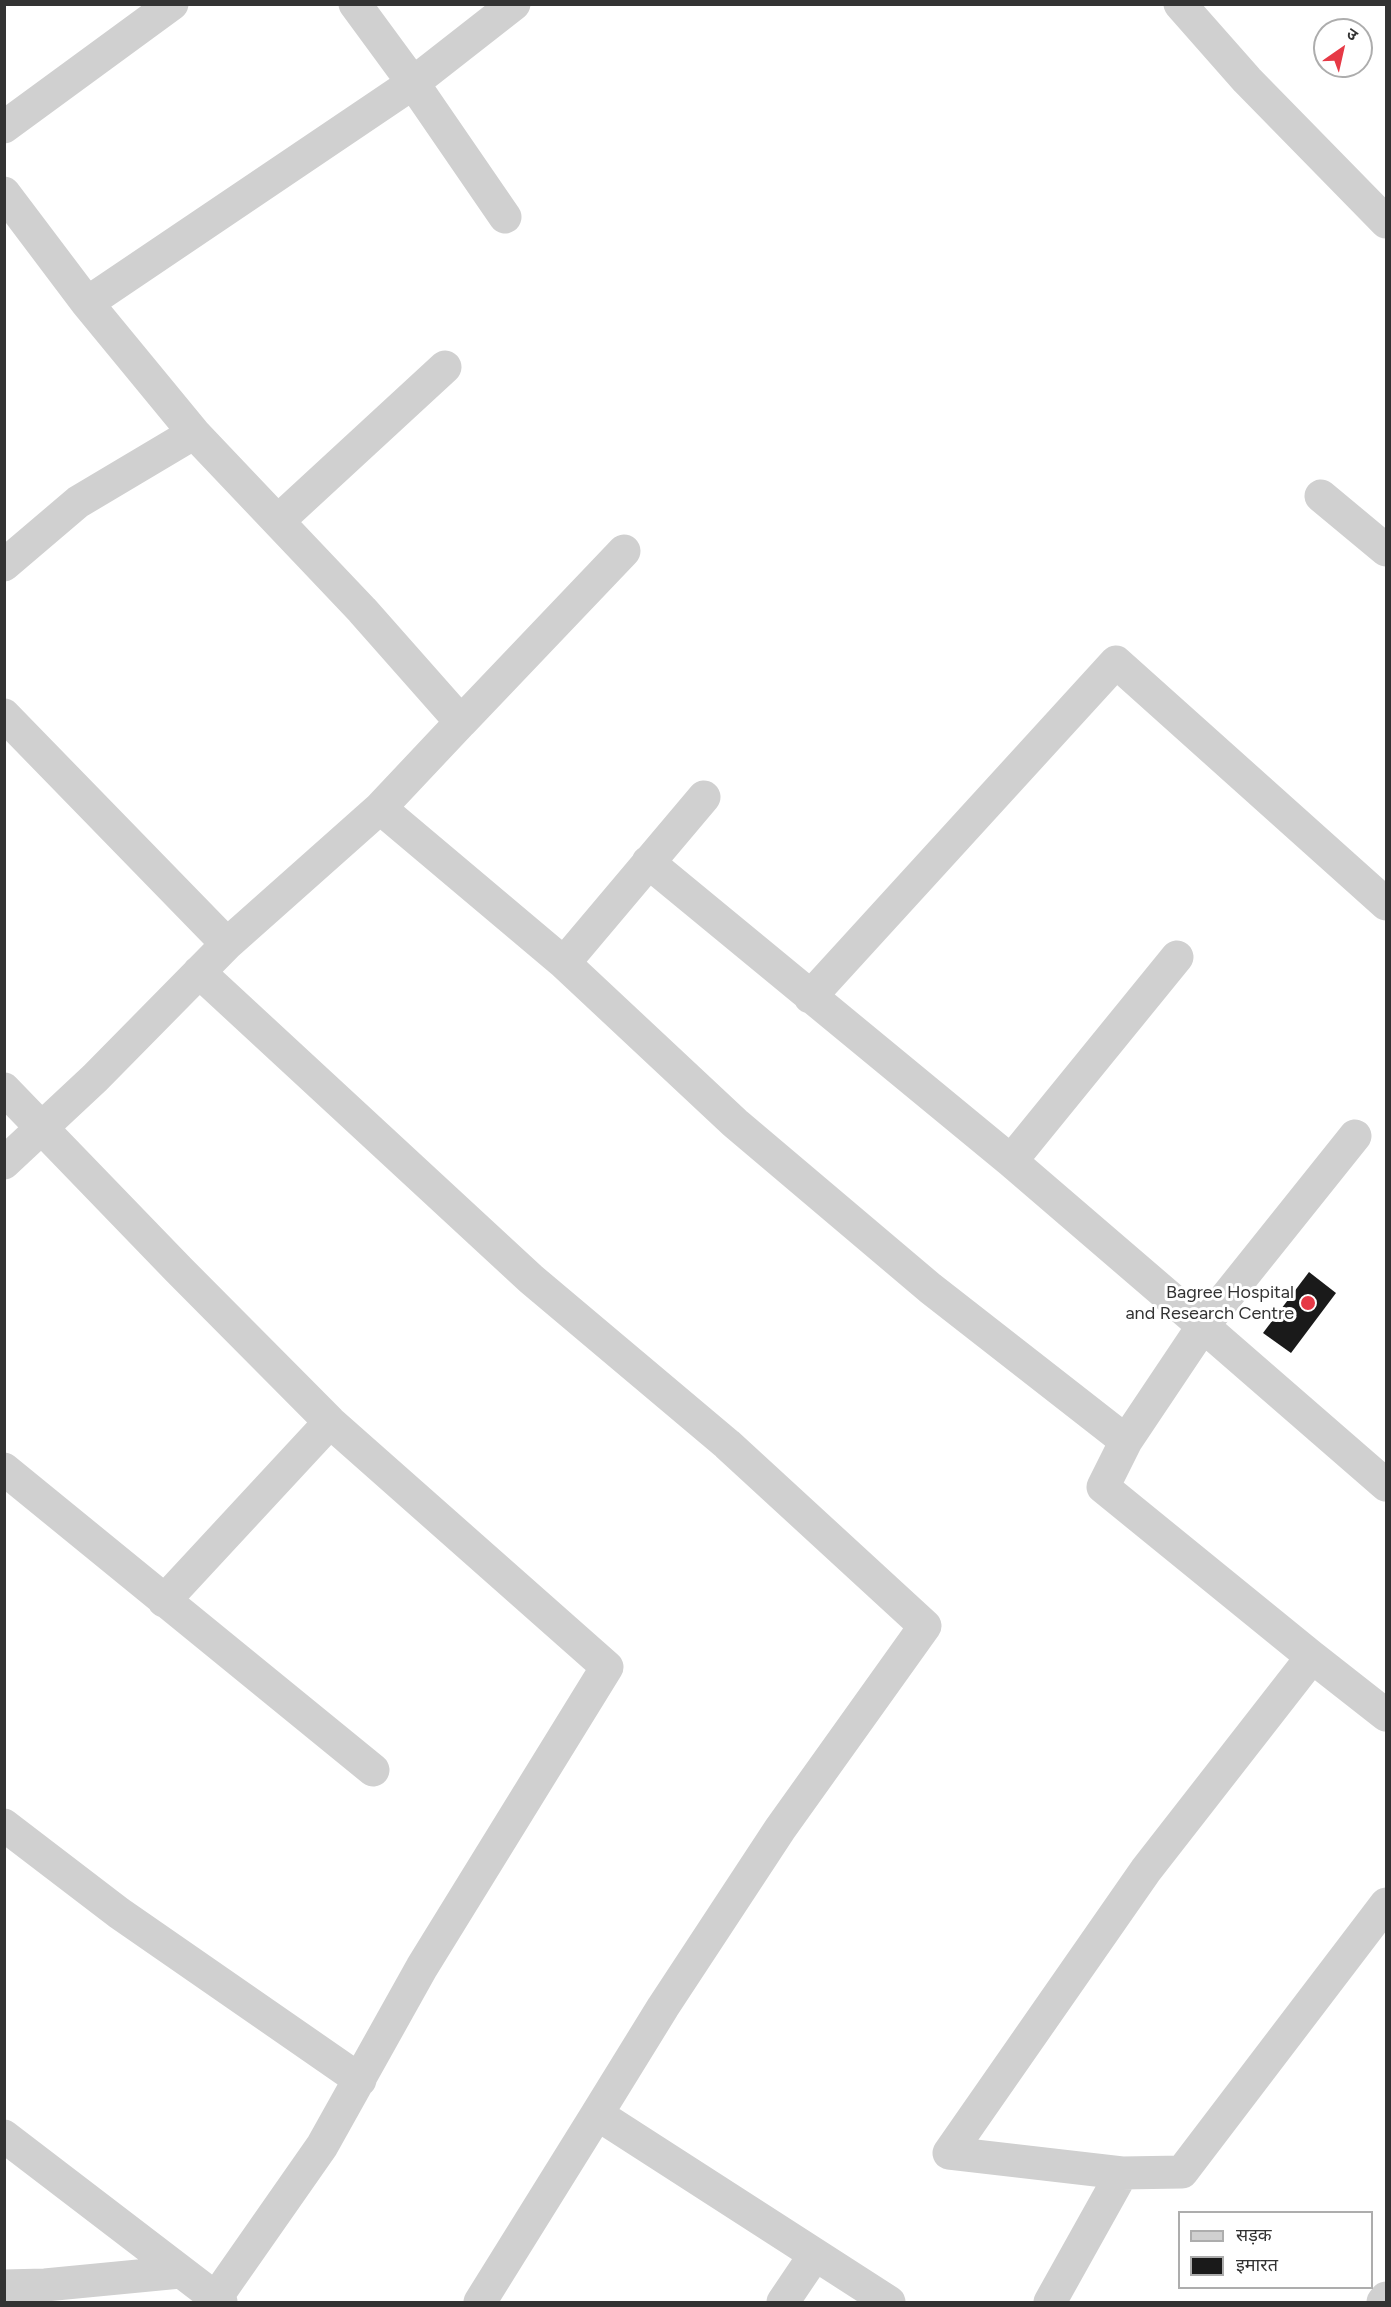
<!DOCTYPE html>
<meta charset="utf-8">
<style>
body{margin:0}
#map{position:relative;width:1391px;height:2307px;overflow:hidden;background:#fff;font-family:Figtree,"Noto Sans Devanagari",sans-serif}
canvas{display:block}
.frame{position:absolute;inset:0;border:6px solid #333;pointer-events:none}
.legend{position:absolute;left:1178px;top:2211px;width:195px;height:78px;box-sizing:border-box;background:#fff;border:2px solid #adadad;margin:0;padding:8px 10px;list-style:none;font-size:18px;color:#333}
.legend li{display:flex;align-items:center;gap:12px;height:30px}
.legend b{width:30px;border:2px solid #adadad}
.north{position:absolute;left:1313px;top:18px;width:60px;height:60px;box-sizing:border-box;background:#fff;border:2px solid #adadad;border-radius:50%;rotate:34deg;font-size:16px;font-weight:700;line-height:24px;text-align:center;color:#333}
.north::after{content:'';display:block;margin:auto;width:21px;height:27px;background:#e63946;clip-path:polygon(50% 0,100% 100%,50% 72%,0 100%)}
</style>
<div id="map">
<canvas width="1391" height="2307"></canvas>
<div class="frame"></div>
<ul class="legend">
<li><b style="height:8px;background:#d0d0d0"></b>सड़क</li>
<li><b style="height:16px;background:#1a1a1a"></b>इमारत</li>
</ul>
<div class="north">उ</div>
</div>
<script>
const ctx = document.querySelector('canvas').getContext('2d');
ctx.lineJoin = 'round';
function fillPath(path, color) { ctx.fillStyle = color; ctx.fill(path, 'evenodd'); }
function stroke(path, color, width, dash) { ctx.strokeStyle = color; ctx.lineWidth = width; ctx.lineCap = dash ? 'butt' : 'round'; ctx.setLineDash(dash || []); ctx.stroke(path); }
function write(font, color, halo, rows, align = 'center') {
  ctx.font = font + ' Figtree,sans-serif'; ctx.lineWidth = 6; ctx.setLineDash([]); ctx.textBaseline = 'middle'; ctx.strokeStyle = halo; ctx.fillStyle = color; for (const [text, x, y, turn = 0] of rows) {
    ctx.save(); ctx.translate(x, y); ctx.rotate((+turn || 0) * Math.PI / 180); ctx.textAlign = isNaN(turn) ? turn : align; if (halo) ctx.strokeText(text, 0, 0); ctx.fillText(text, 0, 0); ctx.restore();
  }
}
fillPath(new Path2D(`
 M 1309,1272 L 1336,1293 L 1291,1353 L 1263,1333 Z`), '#1a1a1a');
stroke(new Path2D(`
 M 355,4 L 413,83 L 505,217
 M 1180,4 L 1247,80 L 1386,222
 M 4,127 L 172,4
 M 4,193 L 87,303 L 194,433
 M 87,303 L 413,83 L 514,4
 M 1321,496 L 1386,550
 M 278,521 L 445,367
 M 4,565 L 78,502 L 194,433 L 362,610 L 461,722 L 380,808 L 564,963 L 735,1123 L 930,1288 L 1126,1441 L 1203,1326 L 1386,1485
 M 4,715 L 227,944
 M 461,722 L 624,551
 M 648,862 L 1011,1161 L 1203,1326 L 1355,1136
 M 564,963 L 704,797
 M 199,972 L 531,1279 L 727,1444 L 925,1626 L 780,1829 L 663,2007 L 597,2114
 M 810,997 L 1116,662 L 1386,904
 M 4,1089 L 179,1270 L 330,1422 L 607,1667 L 422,1967 L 322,2146 L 213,2302
 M 1011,1161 L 1177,957
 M 4,1163 L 95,1078 L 227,944 L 380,808
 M 1126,1441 L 1103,1487 L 1312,1657 L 1146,1870 L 949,2153 L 1122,2173 L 1182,2172 L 1386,1904
 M 4,1469 L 373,1770
 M 164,1601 L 330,1422
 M 1312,1657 L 1386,1715
 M 4,1825 L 119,1913 L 360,2080
 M 4,2136 L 221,2302
 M 4,2286 L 45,2285 L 180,2272
 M 480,2302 L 597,2114 L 889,2302
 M 783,2302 L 814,2256
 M 1050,2302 L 1122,2173
 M 1383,2302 L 1386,2298`), '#d0d0d0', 33);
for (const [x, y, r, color] of [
 [1308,1303,8,"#e63946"]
]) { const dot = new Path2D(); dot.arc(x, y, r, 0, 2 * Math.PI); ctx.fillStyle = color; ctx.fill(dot); stroke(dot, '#fff', 2); }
write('18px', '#333', '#fff', [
 ["Bagree Hospital",1294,1293],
 ["and Research Centre",1294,1314]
], 'right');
</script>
